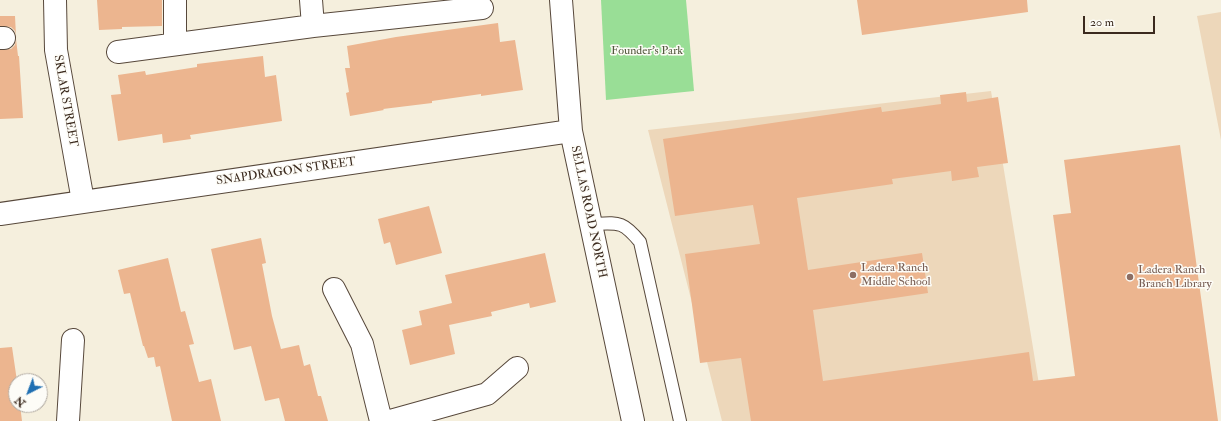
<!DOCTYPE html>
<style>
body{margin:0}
#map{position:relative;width:1221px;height:421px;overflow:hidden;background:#f5efdd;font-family:"IM FELL Double Pica",serif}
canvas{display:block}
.north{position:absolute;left:8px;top:373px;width:40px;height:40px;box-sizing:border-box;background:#fdfcf7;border:1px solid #afa8a0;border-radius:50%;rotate:222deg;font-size:11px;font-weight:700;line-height:16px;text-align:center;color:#3b2a1e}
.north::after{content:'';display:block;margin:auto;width:14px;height:18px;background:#1f6fb2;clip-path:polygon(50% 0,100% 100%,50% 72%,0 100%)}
.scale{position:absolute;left:1083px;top:16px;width:72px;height:18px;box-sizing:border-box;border:2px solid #3b2a1e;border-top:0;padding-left:5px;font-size:12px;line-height:14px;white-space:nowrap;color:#3b2a1e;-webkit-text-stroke:3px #fdfcf7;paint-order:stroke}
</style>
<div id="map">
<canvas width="1221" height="421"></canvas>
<div class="north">N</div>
<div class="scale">20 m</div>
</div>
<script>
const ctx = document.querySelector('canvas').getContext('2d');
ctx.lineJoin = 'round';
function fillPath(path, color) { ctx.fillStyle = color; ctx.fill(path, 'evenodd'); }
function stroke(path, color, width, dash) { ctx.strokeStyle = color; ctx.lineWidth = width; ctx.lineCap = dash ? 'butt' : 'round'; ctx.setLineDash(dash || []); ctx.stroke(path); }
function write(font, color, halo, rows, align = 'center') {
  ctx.font = font + ' "IM FELL Double Pica",serif'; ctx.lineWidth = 3; ctx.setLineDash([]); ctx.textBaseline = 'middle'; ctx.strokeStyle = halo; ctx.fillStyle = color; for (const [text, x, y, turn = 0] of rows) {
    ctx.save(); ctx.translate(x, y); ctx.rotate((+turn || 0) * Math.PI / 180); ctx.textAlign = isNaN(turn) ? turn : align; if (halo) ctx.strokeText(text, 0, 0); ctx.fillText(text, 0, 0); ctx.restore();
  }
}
fillPath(new Path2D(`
 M 1221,12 L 1221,140 L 1197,16 Z
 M 991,91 L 1045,421 L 722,421 L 648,130 Z`), '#edd7ba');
fillPath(new Path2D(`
 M 601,0 L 686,0 L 694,91 L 606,100 Z`), '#99de96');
fillPath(new Path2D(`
 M 97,0 L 162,0 L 162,26 L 122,27 L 122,29 L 99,30 Z
 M 857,0 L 1027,0 L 1028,12 L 862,35 Z
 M 0,16 L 15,16 L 16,36 L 15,31 L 11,27 L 0,26 Z
 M 498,23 L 500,42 L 515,40 L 523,90 L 481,96 L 481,94 L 432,101 L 432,103 L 383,109 L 384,110 L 350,116 L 346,93 L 349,92 L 345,68 L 350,68 L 347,46 L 396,37 Z
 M 16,39 L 18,56 L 19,56 L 23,118 L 0,119 L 0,50 L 11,49 L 15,45 Z
 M 263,56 L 265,77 L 276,75 L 282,121 L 190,135 L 191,139 L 163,143 L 162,134 L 118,141 L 111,95 L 121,94 L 118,75 L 145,71 L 146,75 L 197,67 L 197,64 Z
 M 966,92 L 967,102 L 998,97 L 1008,163 L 977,167 L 979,177 L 952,181 L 951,171 L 892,179 L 893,184 L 797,198 L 808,270 L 922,253 L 928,293 L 813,310 L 823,381 L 1029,352 L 1033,381 L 1075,376 L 1053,215 L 1071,213 L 1064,160 L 1180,145 L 1218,421 L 751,421 L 741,358 L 700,363 L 685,254 L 760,244 L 753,205 L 675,216 L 663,139 L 881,107 L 882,112 L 941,104 L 940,95 Z
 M 429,206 L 442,253 L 396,265 L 390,242 L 384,244 L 378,219 Z
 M 261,238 L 266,263 L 262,264 L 272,316 L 281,349 L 299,345 L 304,366 L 310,364 L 318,396 L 321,396 L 328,421 L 285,421 L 279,398 L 265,401 L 251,346 L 234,350 L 211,249 Z
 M 545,253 L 556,302 L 530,308 L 529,303 L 491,312 L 492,316 L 449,325 L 455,354 L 410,365 L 402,330 L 422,325 L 419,311 L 452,303 L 445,275 Z
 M 168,258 L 181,312 L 185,311 L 194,344 L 189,345 L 199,382 L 211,379 L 221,421 L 172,421 L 160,366 L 156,367 L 154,357 L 148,358 L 144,346 L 143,346 L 130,293 L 124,294 L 118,270 Z
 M 12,347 L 17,381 L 16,405 L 20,405 L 22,421 L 0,421 L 0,348 Z`), '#ecb58f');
const service = new Path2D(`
 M 591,224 C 618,223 622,220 640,242 L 680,421`);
const minor = new Path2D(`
 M 55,0 L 56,50 L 83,201
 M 311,0 L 313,26
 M 0,38 L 4,38
 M 175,44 L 175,0
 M 118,52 L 313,26 L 482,8
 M 334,289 L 362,344 L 381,421
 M 68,421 L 73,340
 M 390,421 L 487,394 L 517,368`);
const tertiary = new Path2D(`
 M 561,0 L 571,131 L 633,421
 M 0,214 L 571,131`);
stroke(service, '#57483b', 14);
stroke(minor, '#57483b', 24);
stroke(tertiary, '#57483b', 24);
stroke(service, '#fff', 12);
stroke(minor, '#fff', 22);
stroke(tertiary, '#fff', 22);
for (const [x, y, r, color] of [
 [853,275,4,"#8d6e63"],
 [1130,277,4,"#8d6e63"]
]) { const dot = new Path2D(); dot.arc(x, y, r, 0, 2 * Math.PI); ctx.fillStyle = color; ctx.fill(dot); stroke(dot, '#fdfcf7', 1.5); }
write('12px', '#52573c', '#fdfcf7', [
 ["Founder's Park",647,51]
]);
write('12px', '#3b2a1e', '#fdfcf7', [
 ["SKLAR STREET",65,101,80],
 ["SNAPDRAGON STREET",286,172,-8],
 ["SELLAS ROAD NORTH",588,212,78]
]);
write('12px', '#785e54', '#fdfcf7', [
 ["Ladera Ranch",861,268],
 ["Middle School",861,282],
 ["Ladera Ranch",1138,270],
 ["Branch Library",1138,284]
], 'left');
</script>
